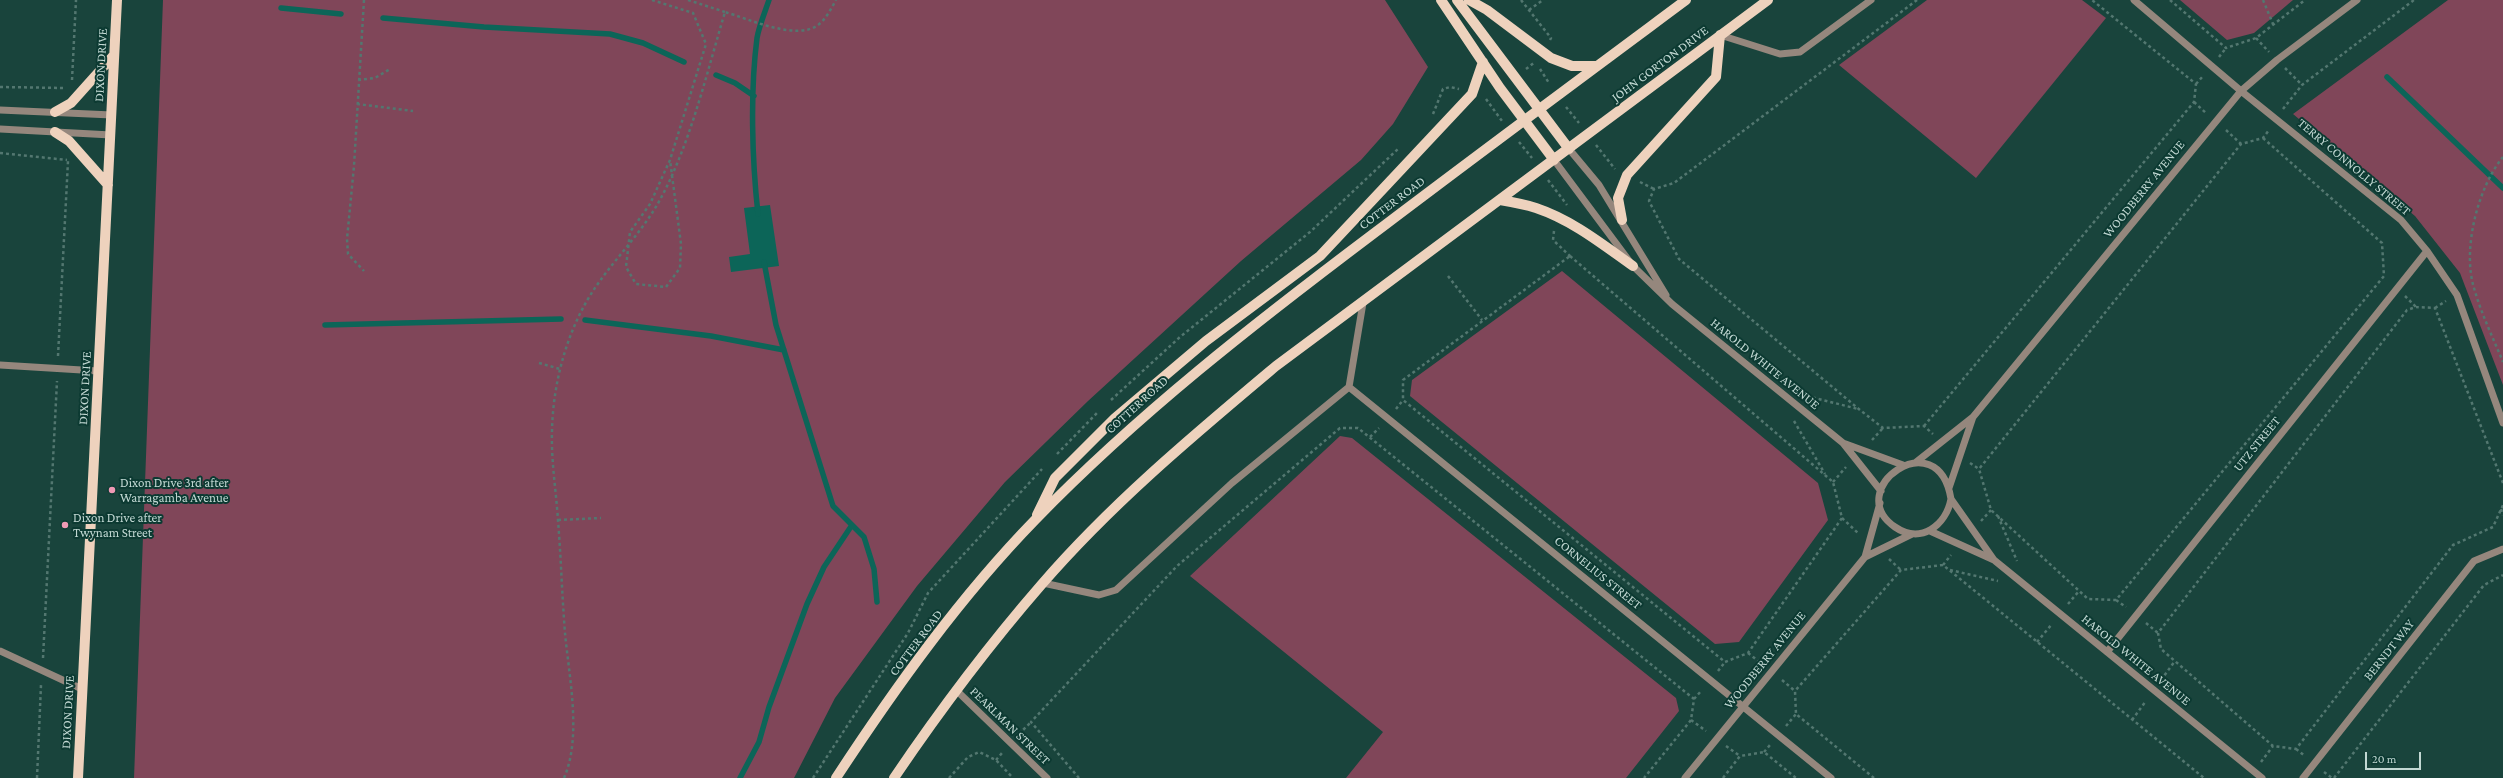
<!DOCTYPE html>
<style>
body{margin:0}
#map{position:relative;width:2503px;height:778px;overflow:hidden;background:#19443c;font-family:"Crimson Pro",serif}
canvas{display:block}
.scale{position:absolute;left:2365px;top:752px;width:56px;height:18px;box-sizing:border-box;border:2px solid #c2d8d3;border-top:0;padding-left:5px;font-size:12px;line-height:14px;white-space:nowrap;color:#c2d8d3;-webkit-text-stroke:3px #0c3a32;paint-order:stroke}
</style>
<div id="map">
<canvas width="2503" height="778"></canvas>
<div class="scale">20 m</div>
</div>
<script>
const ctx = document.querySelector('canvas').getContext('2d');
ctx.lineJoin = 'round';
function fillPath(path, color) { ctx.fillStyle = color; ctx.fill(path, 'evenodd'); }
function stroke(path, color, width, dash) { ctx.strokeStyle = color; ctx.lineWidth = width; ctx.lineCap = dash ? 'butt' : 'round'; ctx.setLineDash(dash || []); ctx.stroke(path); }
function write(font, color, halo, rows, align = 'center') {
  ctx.font = font + ' "Crimson Pro",serif'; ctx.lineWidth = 4; ctx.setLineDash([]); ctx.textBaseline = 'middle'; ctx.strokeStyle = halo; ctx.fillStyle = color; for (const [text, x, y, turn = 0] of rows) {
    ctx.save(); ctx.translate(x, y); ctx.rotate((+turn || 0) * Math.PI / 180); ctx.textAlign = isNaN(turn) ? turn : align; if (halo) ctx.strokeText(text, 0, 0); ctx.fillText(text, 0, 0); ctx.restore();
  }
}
fillPath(new Path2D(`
 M 163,0 L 1385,0 L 1428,67 L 1393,124 L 1361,160 L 1241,261 L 1088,401 L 1005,482 L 917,586 L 835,698 L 794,778 L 134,778 Z
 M 1927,0 L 2082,0 L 2106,18 L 1976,178 L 1839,65 Z
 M 2180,0 L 2293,0 L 2254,33 L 2227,40 Z
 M 2448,0 L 2503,0 L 2503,385 L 2460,273 L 2415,216 L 2293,114 Z
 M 1562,271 L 1818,483 L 1828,520 L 1739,642 L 1715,644 L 1410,396 L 1412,380 Z
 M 1340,436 L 1352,438 L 1676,698 L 1679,711 L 1626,778 L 1346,778 L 1383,732 L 1190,576 Z`), '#804659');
fillPath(new Path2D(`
 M 770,205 L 779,266 L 731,272 L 729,257 L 750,254 L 744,208 Z`), '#0c6558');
stroke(new Path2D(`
 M 281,8 L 341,14
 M 383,18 L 484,27 L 610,34 L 643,43 L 684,62
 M 716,75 L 735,83 L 754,96
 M 2387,77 L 2503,188
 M 758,214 C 752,160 750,92 757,38 C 759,26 765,12 769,0
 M 764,262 L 776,325 L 833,506 L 864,537 L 874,569 L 877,602
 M 585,320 L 711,336 L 784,350
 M 325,325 L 561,319
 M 740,778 L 759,742 L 769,707 L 807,604 L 824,567 L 852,525`), '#0c6558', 5.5);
stroke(new Path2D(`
 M 364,0 L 354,166 L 347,239 L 348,254 L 364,271
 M 652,0 L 693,13 L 706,44 L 670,160 L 650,204 L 630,232 L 626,267 L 636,284 L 666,287 L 680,268 L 681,244 L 670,160
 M 688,0 L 725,12
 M 1521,0 L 1551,38 L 1550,40
 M 1917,0 L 1674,183 L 1654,189 L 1649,201 L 1679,259 L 1860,410 L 1883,428 L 1924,426 L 1933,434
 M 2170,0 L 2226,48 L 2256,38 L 2305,0
 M 2263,0 L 2273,24
 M 1529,10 L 1543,0
 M 2256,38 L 2269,52
 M 2219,57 L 2226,48
 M 2285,68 L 2302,85
 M 1526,69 L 1535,62
 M 1540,69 L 1549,83
 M 72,80 L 76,0
 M 358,80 L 375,78 L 390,69
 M 2196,84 L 2203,76
 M 0,87 L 65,88
 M 1486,99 L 1502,121
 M 2194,102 L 2207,114
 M 357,104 L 413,111
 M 1566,107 L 1579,123
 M 2283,109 L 2302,85 L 2414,0
 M 1433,114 L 1443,89 L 1450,87 L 1459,89
 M 2226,130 L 2241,144
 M 2263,138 L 2382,243 L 2384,276 L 2116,600 L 2088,599 L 1991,510 L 1979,469 L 2241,144 L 2263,138 L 2269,130
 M 1519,142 L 1532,158
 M 1596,145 L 1615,169
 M 0,153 L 67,160
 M 2503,157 C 2478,187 2462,249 2474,288 C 2481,313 2493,338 2503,362
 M 1548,180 L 1567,205
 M 1640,182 L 1654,189
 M 1554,231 L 1553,240 L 1570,256
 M 1570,256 L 1833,482 L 1842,518 L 1748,653 L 1725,662 L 1403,400 L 1403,380 Z
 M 1448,276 L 1482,320
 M 2405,296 L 2416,307
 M 2435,308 L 2446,301
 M 58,356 L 68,161
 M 539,363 L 560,369
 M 1807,396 L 1858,409
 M 1111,400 L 1180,337 L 1310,232 L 1399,148
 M 1396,409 L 1403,400
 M 1794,421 L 1825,474
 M 1924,426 L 2194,102 L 2196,84 L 2092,0
 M 1370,437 L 1379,428
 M 1872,440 L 1883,428
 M 1057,454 L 1097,413
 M 1970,463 L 1979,469
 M 1833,482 L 1846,467
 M 2503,483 L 2435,308 L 2416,307 L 2407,310 L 2158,633 L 2161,649 L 2273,746 L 2296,749 L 2453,545 L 2493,527 L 2503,505
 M 2501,509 L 2503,515
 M 1998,516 L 2017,561
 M 1842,518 L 1859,534
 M 558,520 L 601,518
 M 1981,521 L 1991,510
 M 1889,559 L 1901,570
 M 1943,565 L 1951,555
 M 1950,570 L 1998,581
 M 2116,600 L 2126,607
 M 2068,604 L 2079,591
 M 2146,623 L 2158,633
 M 2037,642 L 2052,624
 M 1748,653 L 1762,664
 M 43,658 L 57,381
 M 1718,671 L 1725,662
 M 1782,680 L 1795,691
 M 2161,680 L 2175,661
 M 1694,699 L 1702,690
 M 1691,720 L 1706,731
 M 2132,720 L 2146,701
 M 1786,726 L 1796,714
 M 1019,734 L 1031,722
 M 1726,746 L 1740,756
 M 2296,749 L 2305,756
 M 1764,752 L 1770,745
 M 996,760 L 1002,753
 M 2261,762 L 2273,746
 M 2324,772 L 2332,778
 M 37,778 L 41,685
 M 564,778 C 582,737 569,677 565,633 C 562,595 561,558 558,520 C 556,490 551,460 552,431 C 553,381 568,326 597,285 C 618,255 645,229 662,196 C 691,141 707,72 725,12 C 749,19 796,41 818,25 C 826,19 831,9 836,0
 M 813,778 L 908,633 L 928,593 L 1042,469
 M 949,778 L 968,757 L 979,752 L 996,760 L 1013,778
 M 1079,778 L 1031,722 L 1177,566 L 1340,428 L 1358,428 L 1694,699 L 1691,720 L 1644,778
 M 1723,778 L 1740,756 L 1764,752 L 1796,778
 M 1874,778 L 1796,714 L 1795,691 L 1901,570 L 1943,565 L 2204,778
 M 2334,778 L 2484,585 L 2503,575`), '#537770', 2.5, [3, 3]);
stroke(new Path2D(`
 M 2134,0 L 2241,91 L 2401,220 L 2427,251 L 2457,295 L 2503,423
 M 1720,35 L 1780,54 L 1800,52 L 1871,0
 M 0,110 L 112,115
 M 0,129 L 111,135
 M 1569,149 L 1599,185 L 1666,295
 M 1554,160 L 1633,266 L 1672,304 L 1843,443 L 1881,491
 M 0,365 L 98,371
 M 1349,387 L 1831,778
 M 1843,443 L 1903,465
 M 1915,463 L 1973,417 L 2241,91 L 2277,60 L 2357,0
 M 1949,488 L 1973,417
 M 1951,499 C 1946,525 1921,545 1895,527 C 1841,490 1938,420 1951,499 L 1994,560
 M 1930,531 L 1994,560 L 2262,778
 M 1865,557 L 1912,534
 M 1043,583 L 1099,595 L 1116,590 L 1232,483 L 1349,387 L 1363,303
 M 0,651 L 82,689
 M 2107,652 L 2427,251
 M 956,690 L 1047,778
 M 1685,778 L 1865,557 L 1880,503
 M 2303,778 L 2474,561 L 2503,549`), '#95877d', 7);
stroke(new Path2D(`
 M 1441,0 L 1500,88 L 1554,160
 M 1457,0 L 1569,149
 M 1469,0 L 1487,10 L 1551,58 L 1572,66 L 1597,66
 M 55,112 L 71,103 L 114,55
 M 55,132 L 69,141 L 108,185
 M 1500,200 C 1512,202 1524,204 1536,208 C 1572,220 1602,244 1633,266
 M 1622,220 L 1618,198 L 1627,175 L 1716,77 L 1720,35
 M 1037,515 L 1055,478 L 1115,418 L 1206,341 L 1320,256 L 1472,94 L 1483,62
 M 78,778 L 117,0
 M 836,778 C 895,688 960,597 1035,520 C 1139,413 1255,323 1373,234 C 1477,155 1581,78 1686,0
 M 894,778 C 940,710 989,645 1042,584 C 1112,503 1195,434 1276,366 L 1768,0`), '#eed2bd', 10);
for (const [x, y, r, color] of [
 [112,490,4,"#f09ab5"],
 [65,525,4,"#f09ab5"]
]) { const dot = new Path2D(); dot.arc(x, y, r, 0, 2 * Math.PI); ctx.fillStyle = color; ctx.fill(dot); stroke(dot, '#0c3a32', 1.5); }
write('13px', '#c2d8d3', '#0c3a32', [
 ["JOHN GORTON DRIVE",1660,64,-37],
 ["DIXON DRIVE",101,65,-87],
 ["TERRY CONNOLLY STREET",2354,167,40],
 ["WOODBERRY AVENUE",2144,189,-51],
 ["COTTER ROAD",1392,203,-37],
 ["HAROLD WHITE AVENUE",1765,364,39],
 ["DIXON DRIVE",85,388,-87],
 ["COTTER ROAD",1137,405,-42],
 ["UTZ STREET",2257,444,-51],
 ["CORNELIUS STREET",1598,573,39],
 ["COTTER ROAD",916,643,-53],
 ["BERNDT WAY",2389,650,-52],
 ["WOODBERRY AVENUE",1765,660,-51],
 ["HAROLD WHITE AVENUE",2136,660,39],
 ["DIXON DRIVE",68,712,-87],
 ["PEARLMAN STREET",1010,726,44]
]);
write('13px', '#c2d8d3', '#0c3a32', [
 ["Dixon Drive 3rd after",120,483],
 ["Warragamba Avenue",120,498],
 ["Dixon Drive after",73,518],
 ["Twynam Street",73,533]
], 'left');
</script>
